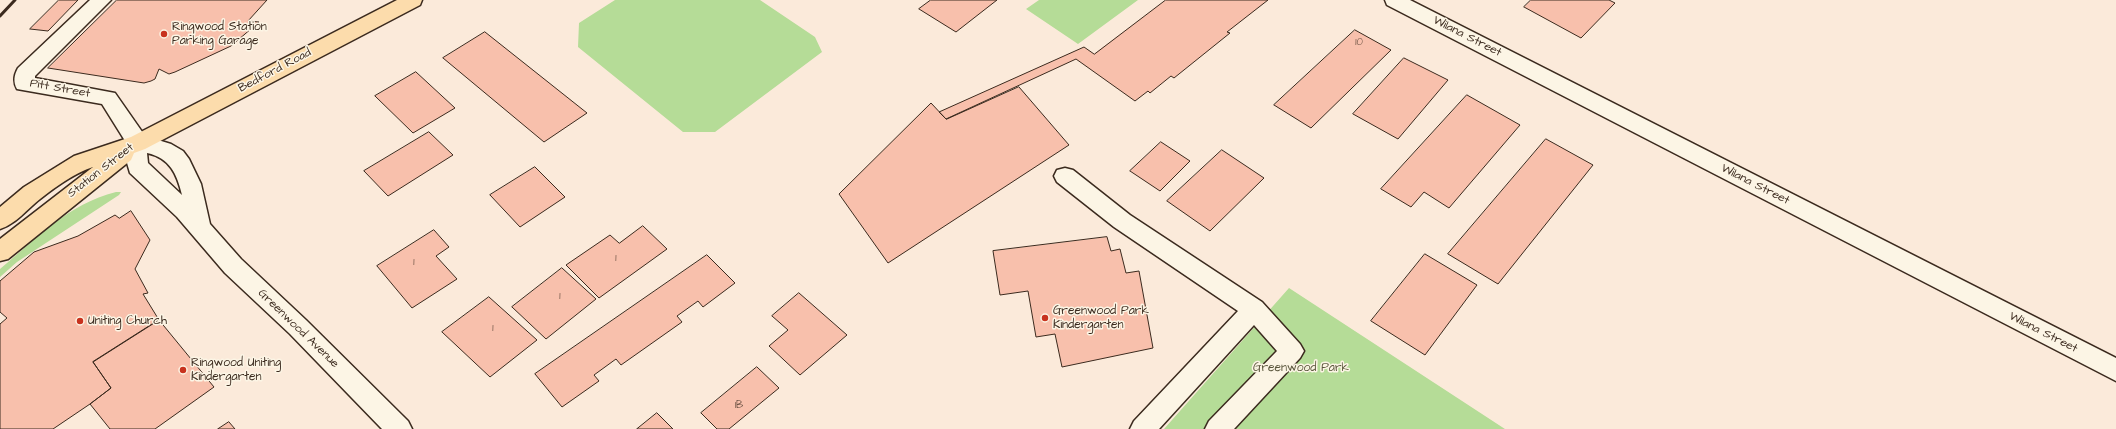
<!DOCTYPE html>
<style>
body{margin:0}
canvas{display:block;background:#fbeada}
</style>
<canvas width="2116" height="429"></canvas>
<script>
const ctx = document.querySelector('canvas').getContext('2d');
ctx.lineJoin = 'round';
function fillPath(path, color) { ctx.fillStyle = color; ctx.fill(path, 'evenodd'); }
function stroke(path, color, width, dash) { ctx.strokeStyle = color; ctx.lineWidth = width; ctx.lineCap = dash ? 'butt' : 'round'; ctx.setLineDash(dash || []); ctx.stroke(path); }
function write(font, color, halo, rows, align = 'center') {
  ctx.font = font + ' "Architects Daughter",sans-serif'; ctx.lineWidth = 3; ctx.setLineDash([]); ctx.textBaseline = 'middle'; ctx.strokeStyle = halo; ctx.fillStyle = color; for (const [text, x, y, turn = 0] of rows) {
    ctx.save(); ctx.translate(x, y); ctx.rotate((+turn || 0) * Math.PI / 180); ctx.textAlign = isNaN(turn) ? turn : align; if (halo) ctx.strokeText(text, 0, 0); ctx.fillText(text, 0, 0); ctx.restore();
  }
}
fillPath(new Path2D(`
 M 615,0 L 760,0 L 815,37 L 822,52 L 715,132 L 683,132 L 578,47 L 579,23 Z
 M 1039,0 L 1138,0 L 1078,44 L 1026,9 Z
 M 116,192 L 121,192 L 119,195 L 17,262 L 0,277 L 0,269 C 37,238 68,204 116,192 Z
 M 1289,288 L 1505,429 L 1164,429 Z`), '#b5dc97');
const building = new Path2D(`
 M 59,0 L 78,0 L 48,31 L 30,29 Z
 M 117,0 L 267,0 L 248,21 L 259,22 L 231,46 L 175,72 L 169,74 L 159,69 L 155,79 L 151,81 L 144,83 L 48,68 Z
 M 931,0 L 997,0 L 956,32 L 919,9 Z
 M 1166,0 L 1268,0 L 1227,32 L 1230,33 L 1174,78 L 1171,76 L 1150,93 L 1148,91 L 1135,101 L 1076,59 L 946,119 L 939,112 L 1084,47 L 1094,54 Z
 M 1531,0 L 1609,0 L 1615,3 L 1581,38 L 1524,7 Z
 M 1355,30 L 1391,50 L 1311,128 L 1274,105 Z
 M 485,32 L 587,113 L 544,142 L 443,58 Z
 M 1404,58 L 1448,80 L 1398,139 L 1353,114 Z
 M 416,72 L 455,108 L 413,133 L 375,96 Z
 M 1019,87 L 1069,145 L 888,263 L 839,194 L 931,103 L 946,119 Z
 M 1467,95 L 1520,125 L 1449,208 L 1424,192 L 1411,207 L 1381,189 Z
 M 429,132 L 453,155 L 388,196 L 364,171 Z
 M 1546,139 L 1593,165 L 1498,284 L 1448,254 Z
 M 1161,142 L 1190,161 L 1160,191 L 1130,171 Z
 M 1222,150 L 1264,178 L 1210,231 L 1167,201 Z
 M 535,167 L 565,197 L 520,227 L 490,195 Z
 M 131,211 L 150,240 L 135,269 L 148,293 L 143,294 L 159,320 L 93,362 L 111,388 L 90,404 L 53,429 L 0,429 L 0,324 L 7,318 L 0,312 L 0,281 L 34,252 L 78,236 L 115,215 L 119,218 Z
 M 643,226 L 667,249 L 599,298 L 566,265 L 610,235 L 619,243 Z
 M 434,230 L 449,247 L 436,256 L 457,279 L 412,308 L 377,266 Z
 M 1107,237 L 1111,251 L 1120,249 L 1126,273 L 1139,271 L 1153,348 L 1062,367 L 1055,334 L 1036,337 L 1028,291 L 1000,295 L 993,251 Z
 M 1425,254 L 1477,285 L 1425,355 L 1371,321 Z
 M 707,255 L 735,283 L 703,307 L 698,301 L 677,316 L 682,322 L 621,365 L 616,359 L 594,375 L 599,381 L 562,407 L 535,374 Z
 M 562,268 L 596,299 L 546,339 L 512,307 Z
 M 799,293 L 847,335 L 800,375 L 769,346 L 788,330 L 772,316 Z
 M 489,297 L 537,340 L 490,377 L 442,332 Z
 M 159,320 L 214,387 L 155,429 L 110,429 L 90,404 L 111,388 L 93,362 Z
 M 757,367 L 779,388 L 729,429 L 717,429 L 701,413 Z
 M 657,413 L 673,429 L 637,429 Z
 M 229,422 L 235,429 L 218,429 Z`);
fillPath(building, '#f8c0ac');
stroke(building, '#3b2a1e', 1);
const minor = new Path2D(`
 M 90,0 L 111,0 L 35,76 L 35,78 L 115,93 L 145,136 L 171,144 L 183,151 L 189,159 L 201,184 L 210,224 L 241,259 L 306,320 L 408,421 L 412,429 L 382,429 L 290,334 L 225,273 L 177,217 L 130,173 L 125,156 L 127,144 L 102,104 L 17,89 C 13,82 14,75 18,68 ZM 147,153 C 170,158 177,174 182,195 L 148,163 Z
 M 1385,0 L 1410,0 L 2116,358 L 2116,381 L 1387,5 Z
 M 1065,168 L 1073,170 L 1130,215 L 1262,302 L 1300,344 L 1304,351 L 1300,358 L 1234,429 L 1205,429 L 1209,421 L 1277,351 L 1254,325 L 1159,429 L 1130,429 L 1134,421 L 1238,311 L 1114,227 L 1057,182 L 1054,176 L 1057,170 Z`);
const major = new Path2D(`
 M 397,0 L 422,0 L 420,5 L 145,149 L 134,153 L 131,160 L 8,259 L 0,261 L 0,239 L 93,167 C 75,173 55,187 40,199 C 27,209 16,224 0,229 L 0,207 L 24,187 L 74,156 L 131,137 Z`);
stroke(minor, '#3b2a1e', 3);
stroke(major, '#3b2a1e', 3);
fillPath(minor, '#fcf5e5');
fillPath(major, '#fcdcac');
stroke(new Path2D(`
 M 0,16 L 15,0`), '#3b2a1e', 3);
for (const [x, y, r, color] of [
 [164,34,4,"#c8321e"],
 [1045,318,4,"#c8321e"],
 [80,321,4,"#c8321e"],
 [183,370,4,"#c8321e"]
]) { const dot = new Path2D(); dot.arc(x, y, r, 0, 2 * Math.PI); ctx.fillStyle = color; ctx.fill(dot); stroke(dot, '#fcf5e5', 1.5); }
write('10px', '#6a5042', null, [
 ["10",1359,43],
 ["1",616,259],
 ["1",414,263],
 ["1",560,297],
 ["1",493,329],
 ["1B",739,406]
]);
write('12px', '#3b2a1e', '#fcf5e5', [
 ["Ringwood Station",172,27],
 ["Parking Garage",172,41],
 ["Greenwood Park",1053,311],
 ["Kindergarten",1053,325],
 ["Uniting Church",88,321],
 ["Ringwood Uniting",191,363],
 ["Kindergarten",191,377]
], 'left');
write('12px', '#3b2a1e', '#fcf5e5', [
 ["Wilana Street",1467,37,27],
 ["Bedford Road",275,71,-28],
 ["Pitt Street",60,89,10],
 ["Station Street",101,171,-38],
 ["Wilana Street",1755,185,27],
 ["Greenwood Avenue",298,329,44],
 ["Wilana Street",2043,333,27]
]);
write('12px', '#5a563c', '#fcf5e5', [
 ["Greenwood Park",1301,368]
]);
</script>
